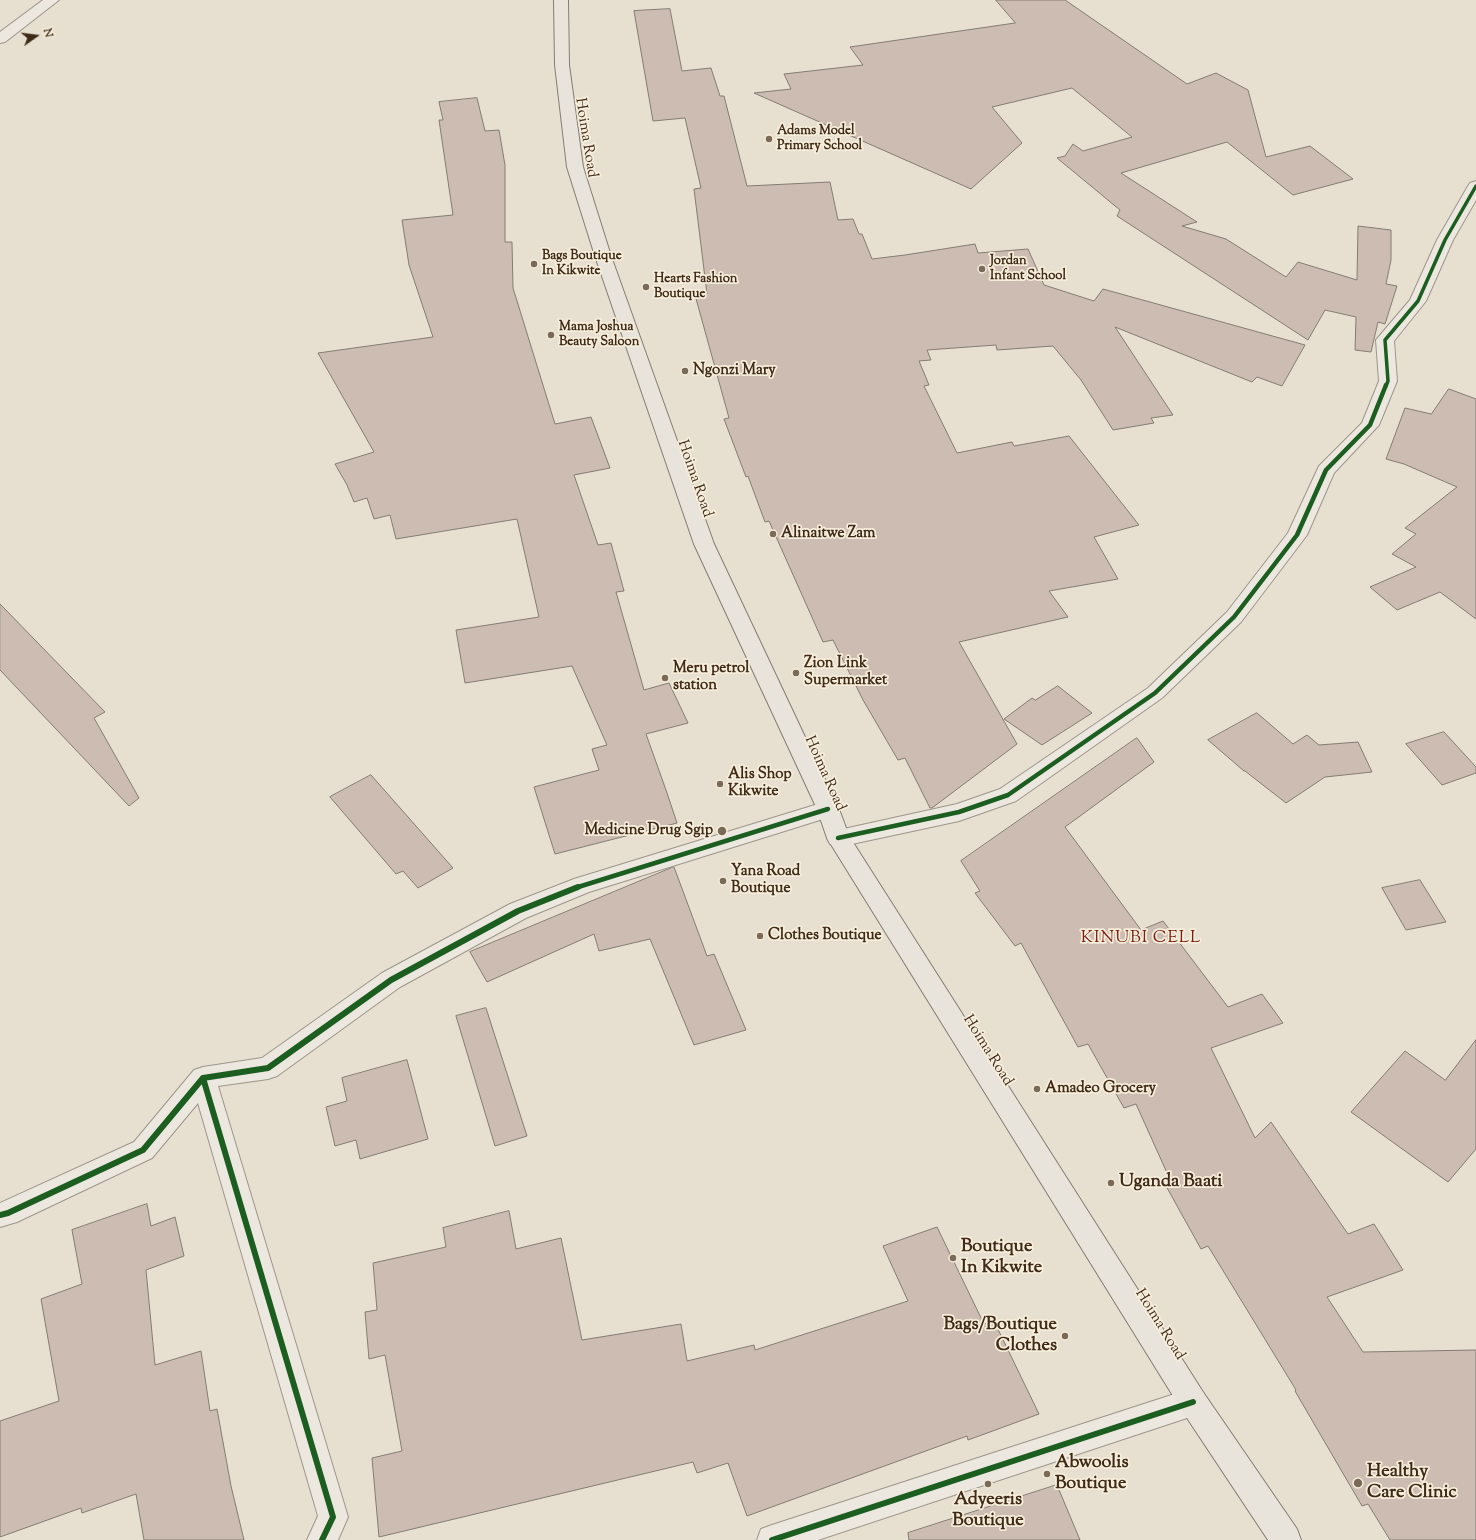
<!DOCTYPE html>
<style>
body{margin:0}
#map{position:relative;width:1476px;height:1540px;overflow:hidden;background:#e7e0d0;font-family:"Sorts Mill Goudy",serif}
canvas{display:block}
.north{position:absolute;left:16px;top:16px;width:40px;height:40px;-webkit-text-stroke:3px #f6edda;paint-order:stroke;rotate:76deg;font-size:11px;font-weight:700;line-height:16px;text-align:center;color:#3f2a18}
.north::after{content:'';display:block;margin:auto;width:14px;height:18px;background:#3f2a18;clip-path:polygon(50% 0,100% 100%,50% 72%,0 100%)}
</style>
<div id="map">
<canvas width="1476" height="1540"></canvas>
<div class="north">N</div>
</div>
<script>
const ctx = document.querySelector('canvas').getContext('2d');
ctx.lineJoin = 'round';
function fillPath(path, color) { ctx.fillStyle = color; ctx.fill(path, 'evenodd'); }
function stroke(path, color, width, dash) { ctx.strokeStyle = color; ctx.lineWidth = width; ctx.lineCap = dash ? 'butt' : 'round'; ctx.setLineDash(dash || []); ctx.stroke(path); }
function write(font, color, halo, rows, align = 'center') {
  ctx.font = font + ' "Sorts Mill Goudy",serif'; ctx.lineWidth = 3.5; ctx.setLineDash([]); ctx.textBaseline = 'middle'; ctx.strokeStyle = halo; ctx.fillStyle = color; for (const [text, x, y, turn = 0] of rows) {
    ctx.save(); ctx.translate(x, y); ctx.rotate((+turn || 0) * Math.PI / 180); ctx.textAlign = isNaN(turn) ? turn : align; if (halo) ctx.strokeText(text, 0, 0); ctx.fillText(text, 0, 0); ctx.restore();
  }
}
const building = new Path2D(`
 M 996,0 L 1065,0 L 1187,84 L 1216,73 L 1248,90 L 1266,157 L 1310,146 L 1353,179 L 1293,195 L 1227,142 L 1121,173 L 1197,222 L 1182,226 L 1226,239 L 1286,277 L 1298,262 L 1357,280 L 1358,226 L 1391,230 L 1391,260 L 1386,284 L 1397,286 L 1385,324 L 1378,322 L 1371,352 L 1355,350 L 1356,317 L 1325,310 L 1308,340 L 1117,216 L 1120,210 L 1057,158 L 1065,156 L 1073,144 L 1083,151 L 1132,137 L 1072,88 L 992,107 L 1022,143 L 971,189 L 754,93 L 791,89 L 784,74 L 863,65 L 850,47 L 1015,23 Z
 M 670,9 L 682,71 L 711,68 L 720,96 L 724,96 L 747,186 L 830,182 L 838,220 L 853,219 L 859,234 L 862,234 L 872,259 L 905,255 L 975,244 L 978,253 L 1028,249 L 1044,285 L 1094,301 L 1103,289 L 1305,345 L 1282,386 L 1257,377 L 1252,382 L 1115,327 L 1173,415 L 1151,418 L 1154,423 L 1113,430 L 1081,380 L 1053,346 L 997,350 L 996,345 L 927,350 L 931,360 L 919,361 L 929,385 L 924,386 L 957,453 L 1012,442 L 1014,446 L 1069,436 L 1139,525 L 1094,537 L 1118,579 L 1049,591 L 1068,617 L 959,642 L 1017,744 L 932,808 L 930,808 L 905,758 L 898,760 L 863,700 L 833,640 L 823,642 L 769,521 L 765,522 L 748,476 L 746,477 L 724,419 L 729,418 L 695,295 L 707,294 L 694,189 L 701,188 L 685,118 L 653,121 L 634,11 Z
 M 477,98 L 485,131 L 499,130 L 505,165 L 505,242 L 512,242 L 513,288 L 555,424 L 591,417 L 610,468 L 574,475 L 598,545 L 611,543 L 624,591 L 616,592 L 644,690 L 669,683 L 688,723 L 646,734 L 666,790 L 677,823 L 555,854 L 534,787 L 599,770 L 592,749 L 607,745 L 572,666 L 465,683 L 456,630 L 539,617 L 517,519 L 396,539 L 390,515 L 374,519 L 367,498 L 354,502 L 347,485 L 335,464 L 374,452 L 318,353 L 433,337 L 409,265 L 402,220 L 453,215 L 439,120 L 443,120 L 439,102 Z
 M 1449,389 L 1476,399 L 1476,619 L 1440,592 L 1397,610 L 1370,587 L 1416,567 L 1392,554 L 1416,534 L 1405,528 L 1457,487 L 1404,464 L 1386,459 L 1405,408 L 1431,414 Z
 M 0,604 L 105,712 L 94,718 L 139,798 L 129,806 L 0,670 Z
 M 1058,686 L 1092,713 L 1042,745 L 1004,719 L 1032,698 L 1035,700 Z
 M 1257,713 L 1293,744 L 1307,735 L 1319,745 L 1358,742 L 1372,772 L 1325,777 L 1286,803 L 1245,771 L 1244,771 L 1208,740 Z
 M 1444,732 L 1476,767 L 1476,773 L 1442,785 L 1406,744 Z
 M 1137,738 L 1154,762 L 1065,827 L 1141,930 L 1163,921 L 1228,1007 L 1262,994 L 1283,1023 L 1211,1048 L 1255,1138 L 1271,1122 L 1348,1234 L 1374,1224 L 1403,1270 L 1327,1297 L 1363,1352 L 1476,1350 L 1476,1540 L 1390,1540 L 1368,1504 L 1362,1506 L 1295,1391 L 1296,1390 L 1208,1246 L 1201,1249 L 1166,1186 L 1172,1184 L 1136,1104 L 1124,1108 L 1088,1044 L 1078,1047 L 1021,943 L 1015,946 L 975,893 L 980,891 L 961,861 Z
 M 371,775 L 453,868 L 418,888 L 403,871 L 396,874 L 330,797 Z
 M 674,867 L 707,956 L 714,954 L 746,1030 L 694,1045 L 650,939 L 599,951 L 594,934 L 487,982 L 470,952 Z
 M 1420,880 L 1446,922 L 1406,930 L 1382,888 Z
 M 486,1008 L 527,1136 L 495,1146 L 456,1016 Z
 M 1476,1040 L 1476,1149 L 1448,1182 L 1351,1112 L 1405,1051 L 1445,1080 Z
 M 407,1060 L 428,1139 L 360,1159 L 356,1140 L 335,1146 L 326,1107 L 347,1101 L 342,1078 Z
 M 147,1204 L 151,1226 L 175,1217 L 184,1256 L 146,1270 L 155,1365 L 201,1351 L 210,1411 L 217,1409 L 231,1486 L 244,1540 L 144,1540 L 136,1494 L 82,1513 L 81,1508 L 0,1537 L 0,1421 L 59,1401 L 41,1299 L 82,1284 L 72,1230 Z
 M 509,1211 L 516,1249 L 561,1238 L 582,1340 L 681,1324 L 687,1361 L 754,1345 L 755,1350 L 908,1301 L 883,1246 L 937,1227 L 984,1324 L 994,1321 L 1039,1414 L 968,1440 L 967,1436 L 747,1516 L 728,1463 L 697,1473 L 693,1462 L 379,1537 L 372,1458 L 402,1451 L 385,1355 L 369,1359 L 365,1312 L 377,1310 L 373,1263 L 446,1247 L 443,1228 Z
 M 1057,1485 L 1080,1540 L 909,1540 L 908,1533 Z`);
fillPath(building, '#cdbcb1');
stroke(building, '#837c72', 1);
const street = new Path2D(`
 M 43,0 L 59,0 L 5,42 L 0,43 L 0,32 Z
 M 1476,181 L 1476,200 L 1453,240 L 1426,301 L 1394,341 L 1397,381 L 1379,425 L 1334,473 L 1307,535 L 1241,622 L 1162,698 L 1016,801 L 959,821 L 838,847 L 830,844 L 827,838 L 830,832 L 957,804 L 1000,789 L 1148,688 L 1227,612 L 1288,533 L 1319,466 L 1362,423 L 1379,381 L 1376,340 L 1410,300 L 1437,240 L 1468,186 L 1470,183 Z
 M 828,801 L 836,803 L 839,809 L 836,815 L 589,892 L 526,918 L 400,987 L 277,1076 L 268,1079 L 218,1086 L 348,1517 L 338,1540 L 307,1540 L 318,1516 L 198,1103 L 152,1158 L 17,1222 L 0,1227 L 0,1203 L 134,1142 L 194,1070 L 203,1067 L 262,1058 L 382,973 L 510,904 L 574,879 Z
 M 1193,1388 L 1203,1392 L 1207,1402 L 1203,1412 L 1193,1416 L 818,1540 L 757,1540 L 761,1529 L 772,1525 Z`);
const primary = new Path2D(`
 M 554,0 L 568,0 L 569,65 L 583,167 L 611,256 L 714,544 L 839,809 L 849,836 L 1203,1392 L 1297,1529 L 1301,1540 L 1268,1540 L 1183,1412 L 827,838 L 817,809 L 694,544 L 595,256 L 567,167 L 555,65 Z`);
stroke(street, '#9c958a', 2);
stroke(primary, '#837c72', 2);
fillPath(street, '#ece8e0');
fillPath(primary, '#e9e4db');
stroke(new Path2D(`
 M 1386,386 L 1388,381 L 1385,340 L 1418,301 L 1445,240 L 1476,186`), '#1b5e20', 3.5);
stroke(new Path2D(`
 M 838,838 L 959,812 L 1008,795 L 1155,693 L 1234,617 L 1297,535 L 1326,470 L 1370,425 L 1386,385
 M 575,888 L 828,809`), '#1b5e20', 4.5);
stroke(new Path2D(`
 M 203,1078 L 333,1517 L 322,1540
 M 0,1215 L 8,1213 L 143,1150 L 203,1078 L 268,1068 L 391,980 L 518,911 L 578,887
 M 772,1540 L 1193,1402`), '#1b5e20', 6);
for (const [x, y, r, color] of [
 [769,139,4,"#7a6a58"],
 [534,264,4,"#7a6a58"],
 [982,269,4,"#7a6a58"],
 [646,287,4,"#7a6a58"],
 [551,335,4,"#7a6a58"],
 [685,371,4,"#7a6a58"],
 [773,534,4,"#7a6a58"],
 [796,673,4,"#7a6a58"],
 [665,678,4,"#7a6a58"],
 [720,784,4,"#7a6a58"],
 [722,831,5,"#7a6a58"],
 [723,881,4,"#7a6a58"],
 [760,936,4,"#7a6a58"],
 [1037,1089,4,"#7a6a58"],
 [1111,1183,4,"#7a6a58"],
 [953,1258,4,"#7a6a58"],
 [1065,1336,4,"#7a6a58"],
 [1047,1474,4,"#7a6a58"],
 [1358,1483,5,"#7a6a58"],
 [988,1484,4,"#7a6a58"]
]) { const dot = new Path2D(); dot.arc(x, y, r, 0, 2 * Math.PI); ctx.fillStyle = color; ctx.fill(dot); stroke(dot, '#f6edda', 1.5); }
write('bold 13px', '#3f2a18', '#f6edda', [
 ["Adams Model",777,132],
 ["Primary School",777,147],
 ["Bags Boutique",542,257],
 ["In Kikwite",542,272],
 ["Jordan",990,262],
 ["Infant School",990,277],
 ["Hearts Fashion",654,280],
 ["Boutique",654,295],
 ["Mama Joshua",559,328],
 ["Beauty Saloon",559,343]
], 'left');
write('15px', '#3f2a18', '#f6edda', [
 ["Hoima Road",585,138,81],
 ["Hoima Road",694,479,71],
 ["Hoima Road",824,774,66],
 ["Hoima Road",987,1051,58],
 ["Hoima Road",1159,1325,58]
]);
write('bold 15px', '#3f2a18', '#f6edda', [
 ["Ngonzi Mary",693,371],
 ["Alinaitwe Zam",781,534],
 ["Zion Link",804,664],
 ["Supermarket",804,681],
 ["Meru petrol",673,669],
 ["station",673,686],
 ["Alis Shop",728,775],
 ["Kikwite",728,792],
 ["Medicine Drug Sgip",713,831,"right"],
 ["Yana Road",731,872],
 ["Boutique",731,889],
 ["Clothes Boutique",768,936],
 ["Amadeo Grocery",1045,1089]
], 'left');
ctx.letterSpacing = '1px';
write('17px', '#7a1f14', '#f6edda', [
 ["KINUBI CELL",1141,939]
]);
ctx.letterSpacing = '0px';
write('bold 18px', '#3f2a18', '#f6edda', [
 ["Uganda Baati",1119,1183],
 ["Boutique",961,1248],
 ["In Kikwite",961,1269],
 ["Bags/Boutique",1057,1326,"right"],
 ["Clothes",1057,1347,"right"],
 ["Abwoolis",1055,1464],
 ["Boutique",1055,1485],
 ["Healthy",1367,1473],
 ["Care Clinic",1367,1494],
 ["Adyeeris",988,1501,"center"],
 ["Boutique",988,1522,"center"]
], 'left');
</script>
